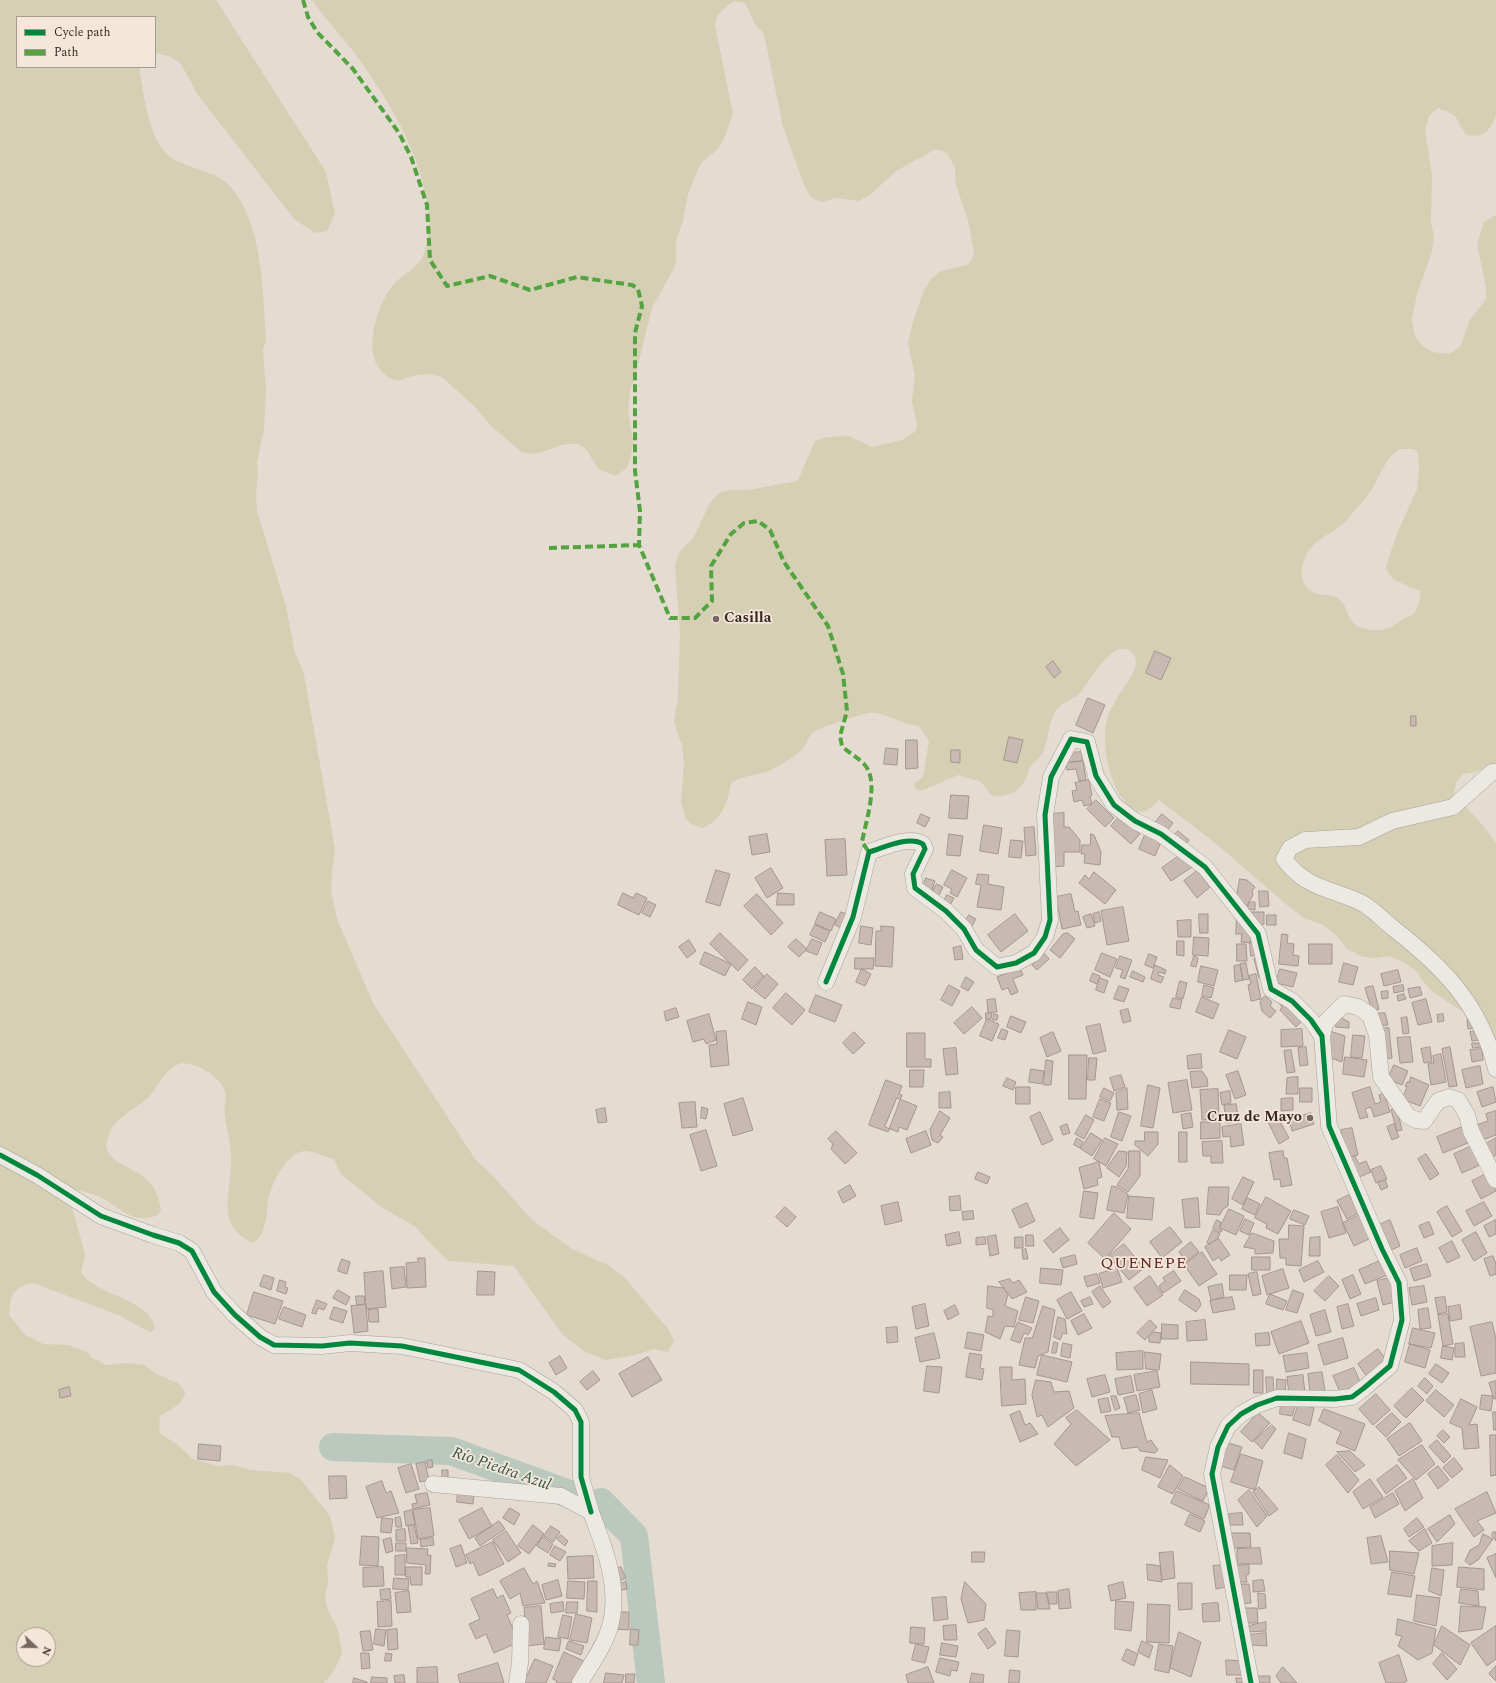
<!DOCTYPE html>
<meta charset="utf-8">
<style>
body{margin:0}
#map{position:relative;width:1496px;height:1683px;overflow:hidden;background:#e4dbd1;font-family:Spectral,serif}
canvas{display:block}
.legend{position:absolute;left:16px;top:16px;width:140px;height:52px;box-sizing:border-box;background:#f4e6d8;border:1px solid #a99a8f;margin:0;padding:5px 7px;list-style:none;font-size:12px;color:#382821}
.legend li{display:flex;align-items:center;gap:8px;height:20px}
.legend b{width:20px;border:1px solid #a99a8f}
.north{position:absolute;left:16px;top:1627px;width:40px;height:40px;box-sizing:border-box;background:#f4e6d8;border:1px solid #a99a8f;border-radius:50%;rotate:112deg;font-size:11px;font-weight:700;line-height:16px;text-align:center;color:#382821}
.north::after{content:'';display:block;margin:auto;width:14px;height:18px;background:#74675f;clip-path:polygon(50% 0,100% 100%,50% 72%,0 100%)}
</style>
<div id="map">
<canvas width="1496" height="1683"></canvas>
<ul class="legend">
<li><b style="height:5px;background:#00873e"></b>Cycle path</li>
<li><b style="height:5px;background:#53a341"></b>Path</li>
</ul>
<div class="north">N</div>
</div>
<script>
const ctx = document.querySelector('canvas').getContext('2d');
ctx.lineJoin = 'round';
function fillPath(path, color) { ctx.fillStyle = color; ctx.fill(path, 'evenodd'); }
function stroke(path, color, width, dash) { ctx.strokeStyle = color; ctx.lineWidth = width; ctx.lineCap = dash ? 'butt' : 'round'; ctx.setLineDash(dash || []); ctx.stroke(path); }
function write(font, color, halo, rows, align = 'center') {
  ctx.font = font + ' Spectral,serif'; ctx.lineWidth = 3.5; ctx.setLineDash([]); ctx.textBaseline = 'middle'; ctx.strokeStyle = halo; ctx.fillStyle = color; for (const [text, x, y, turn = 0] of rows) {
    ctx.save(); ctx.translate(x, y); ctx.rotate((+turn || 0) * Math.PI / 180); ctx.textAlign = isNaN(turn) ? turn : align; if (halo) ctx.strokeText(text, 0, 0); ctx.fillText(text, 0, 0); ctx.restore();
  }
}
fillPath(new Path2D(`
 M 0,0 L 216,0 L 326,172 L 335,214 L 327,231 L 316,233 L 295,220 L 198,95 L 181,64 L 169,56 L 155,53 L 155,17 L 17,17 L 17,67 L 139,67 C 144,93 148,140 170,157 C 176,161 183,163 189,166 C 202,171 220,175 230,186 C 263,223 263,293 266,340 L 263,350 L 266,390 L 264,429 L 257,462 L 258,473 L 256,496 L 257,511 L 286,606 L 295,653 L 303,671 L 306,685 L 335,849 L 332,871 L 331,891 L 337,919 L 373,1003 L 475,1159 L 494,1177 L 532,1220 L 572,1249 L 608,1265 L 624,1277 L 669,1330 L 674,1341 L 668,1352 L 653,1349 L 636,1355 L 605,1360 L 584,1351 L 563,1335 L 514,1266 L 449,1261 L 445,1258 L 428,1241 L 416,1227 L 381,1207 L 341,1174 L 334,1159 C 325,1157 314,1151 305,1151 C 287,1151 270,1186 268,1201 C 266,1216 267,1233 253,1243 C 215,1225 231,1194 231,1162 C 232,1147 227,1131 225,1116 C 223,1107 228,1099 224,1089 C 217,1075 197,1063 181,1063 C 159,1072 158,1092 143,1102 C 132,1109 120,1117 112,1128 C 109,1133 107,1140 106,1146 C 108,1164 140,1169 150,1183 C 156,1190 159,1199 161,1209 L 158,1215 C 132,1225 123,1209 102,1198 C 94,1194 86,1192 78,1190 L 72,1194 L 70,1200 L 85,1254 L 81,1273 C 97,1296 152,1299 155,1329 L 150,1332 L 118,1315 L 33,1283 C 12,1287 11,1295 9,1315 L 25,1335 L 43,1344 L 69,1345 L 87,1352 L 92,1358 L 107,1365 L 127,1363 L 144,1365 L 158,1375 L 178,1383 L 185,1392 C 183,1405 171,1409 160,1416 L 159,1428 L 161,1434 L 178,1445 L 193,1459 L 217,1466 L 233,1465 L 251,1470 L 290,1473 L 300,1479 L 328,1513 L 331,1519 L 335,1539 L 327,1565 L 328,1583 L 325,1596 L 327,1608 L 338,1630 L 342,1653 L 335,1669 L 324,1683 L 0,1683 ZM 24,1635 L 48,1635 L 48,1659 L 24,1659 Z
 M 312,0 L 1496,0 L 1496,115 C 1489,132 1485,138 1466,135 C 1454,117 1461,116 1438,108 L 1429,116 L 1425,130 L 1432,176 L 1431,221 L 1434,238 L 1432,252 L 1417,294 L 1412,319 L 1415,337 L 1423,346 L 1432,352 L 1449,354 L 1460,347 L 1470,320 L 1486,299 L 1486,287 L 1477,244 L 1484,222 L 1496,215 L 1496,763 L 1476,772 L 1463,774 L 1456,783 L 1454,795 L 1480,822 L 1496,843 L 1496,1073 L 1475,1017 L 1455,1007 L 1430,990 L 1416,971 L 1405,963 L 1389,956 L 1376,958 L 1363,957 L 1347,949 L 1334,933 L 1323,925 L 1304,918 L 1287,905 L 1219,846 L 1159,800 C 1155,803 1150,810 1145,811 C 1141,813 1137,811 1134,809 C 1112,799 1101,746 1106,724 C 1107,717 1111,708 1115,702 C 1120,690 1150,661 1128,650 C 1110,641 1089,684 1079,694 C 1072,700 1060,703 1055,712 C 1049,722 1049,735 1045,747 C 1043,755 1036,760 1031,766 C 1028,770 1028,776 1025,780 C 1019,793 1005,797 992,796 L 981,782 L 958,775 L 921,791 L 915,789 L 914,784 L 923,777 L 929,741 L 919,726 C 901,725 884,711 869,713 C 861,714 819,728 814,732 C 809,735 807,742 804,747 C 798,755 785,762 777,767 C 762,776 744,774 731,783 C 728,802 721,822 702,828 L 691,824 L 686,819 L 681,803 L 684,763 L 682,743 L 679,738 L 674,722 L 678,697 L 680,632 L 675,566 C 679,546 688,547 696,533 C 703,520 706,505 717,495 C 725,488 738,490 747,490 C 762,488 778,484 793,482 L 798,480 L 815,441 L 827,437 L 848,436 L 873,447 L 902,440 L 916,431 L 917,425 L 912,401 L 915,376 L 908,343 L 912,325 L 924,290 L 931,279 L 941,271 L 967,265 L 971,261 L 974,252 L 968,220 L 956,185 L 955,168 L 947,153 L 936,149 L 896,171 L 871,194 L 859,201 L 836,198 L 822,202 L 816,200 L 811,197 L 805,187 L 783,127 L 766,43 L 763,33 L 755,24 L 745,3 L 734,1 L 718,14 L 715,25 L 733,114 L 724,139 L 718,149 L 701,163 L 688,194 L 683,221 L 676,240 L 676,261 L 674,268 L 652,308 L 635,377 L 630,390 L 628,411 L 633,442 L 631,456 L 627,468 L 616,476 C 611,474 605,472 601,470 C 591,463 590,446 576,444 C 558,441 540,459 522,452 L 490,425 L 475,407 L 443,378 C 436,375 425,373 417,375 C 411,376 405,379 400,380 C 389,381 380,371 376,363 C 366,342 379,300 394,284 C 402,275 415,269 421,260 C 427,249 429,233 429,221 C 429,213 427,205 426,197 C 417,147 388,100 359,59 C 344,39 327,21 312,0 ZM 1401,449 L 1413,449 L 1418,452 L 1419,470 L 1417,489 L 1397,534 L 1386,566 L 1388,572 L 1394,580 L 1420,591 C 1421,598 1419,606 1415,612 C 1412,616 1409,616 1405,618 C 1399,621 1393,627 1387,629 C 1379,631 1364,630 1357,626 C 1346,619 1348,603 1336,597 C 1332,595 1329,596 1325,595 C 1309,595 1299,582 1302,567 C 1309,534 1338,536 1351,515 C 1356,507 1365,501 1370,492 C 1379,479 1386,455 1401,449 Z`), '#d5cfb4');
stroke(new Path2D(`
 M 333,1447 L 451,1451 L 572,1495
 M 601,1502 L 634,1536 L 651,1683`), '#bbc8bd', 28);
const building = new Path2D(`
 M 1155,651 L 1171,658 L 1161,680 L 1146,673 Z
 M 1053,661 L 1061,672 L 1054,678 L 1046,667 Z
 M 1088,698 L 1105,705 L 1093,733 L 1076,725 Z
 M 1411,716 L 1416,716 L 1416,726 L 1411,726 Z
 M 1009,737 L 1023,740 L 1017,763 L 1004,760 Z
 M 906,740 L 917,740 L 918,768 L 906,769 Z
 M 886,748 L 898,749 L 897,765 L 884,764 Z
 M 951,750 L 960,750 L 960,763 L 951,762 Z
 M 1082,752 L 1082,761 L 1068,762 L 1068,753 Z
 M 1083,761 L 1086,780 L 1079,781 L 1076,769 L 1067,770 L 1066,764 Z
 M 1089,780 L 1092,795 L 1090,796 L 1092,804 L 1084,806 L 1082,800 L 1074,802 L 1072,791 L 1077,790 L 1075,783 Z
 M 951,795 L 969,796 L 967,819 L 949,818 Z
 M 1096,800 L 1114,818 L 1105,827 L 1087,809 Z
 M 1064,813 L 1064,827 L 1069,827 L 1080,840 L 1080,852 L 1064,852 L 1064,866 L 1050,867 L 1049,814 Z
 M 921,814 L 930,818 L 925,827 L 917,823 Z
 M 1162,814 L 1173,823 L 1166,832 L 1155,823 Z
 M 1119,817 L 1140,834 L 1131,844 L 1111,826 Z
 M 984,825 L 1002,828 L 998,854 L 980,851 Z
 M 1034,827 L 1036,855 L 1026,856 L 1024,828 Z
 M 1178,831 L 1189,840 L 1184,846 L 1173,837 Z
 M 767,834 L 770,852 L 752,855 L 749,837 Z
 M 949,834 L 963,836 L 960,856 L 947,855 Z
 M 1091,834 L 1094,835 L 1101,852 L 1100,865 L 1084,863 L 1085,854 L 1081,854 L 1082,845 L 1090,845 Z
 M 1145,835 L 1161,842 L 1155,856 L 1139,849 Z
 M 845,839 L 847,875 L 827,876 L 825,840 Z
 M 1011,840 L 1023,841 L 1021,858 L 1009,857 Z
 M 1183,853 L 1192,867 L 1171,881 L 1162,868 Z
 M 771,868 L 783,888 L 767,898 L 755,878 Z
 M 716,870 L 730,874 L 720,906 L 706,902 Z
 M 952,870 L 967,878 L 957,897 L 950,893 L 952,889 L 944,885 Z
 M 1198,870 L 1210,887 L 1197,898 L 1184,881 Z
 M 1094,872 L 1116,890 L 1105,904 L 1079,883 L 1085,875 L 1089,879 Z
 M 978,874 L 989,875 L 988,884 L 1004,887 L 1001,910 L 977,907 L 981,885 L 976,884 Z
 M 926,878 L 935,881 L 931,892 L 922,889 Z
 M 1240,879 L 1247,880 L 1255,887 L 1252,891 L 1253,895 L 1247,906 L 1236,901 Z
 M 937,884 L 943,887 L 938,897 L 931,893 Z
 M 1259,891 L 1268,891 L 1269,906 L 1260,907 Z
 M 623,893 L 633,898 L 636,893 L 647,898 L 639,915 L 618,905 Z
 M 778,893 L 794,894 L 794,905 L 777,905 Z
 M 757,894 L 783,923 L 771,935 L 744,906 Z
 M 1071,894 L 1075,912 L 1078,911 L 1081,925 L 1062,929 L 1056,897 Z
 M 947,895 L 954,898 L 949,907 L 943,903 Z
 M 648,901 L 656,905 L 650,917 L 642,913 Z
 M 1249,902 L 1255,902 L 1255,910 L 1248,909 Z
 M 1123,907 L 1129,941 L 1107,945 L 1101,911 Z
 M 820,912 L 836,919 L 831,931 L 815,924 Z
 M 841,912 L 851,916 L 845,930 L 835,925 Z
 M 1099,912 L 1101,921 L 1095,923 L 1093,914 Z
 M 1247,912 L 1264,912 L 1264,924 L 1258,927 Z
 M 1015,914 L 1028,931 L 1001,952 L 988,935 Z
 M 1091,914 L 1095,926 L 1087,928 L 1083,917 Z
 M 1199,914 L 1208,914 L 1208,933 L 1200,933 Z
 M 969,915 L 976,919 L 972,926 L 965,922 Z
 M 1267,915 L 1276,915 L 1276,925 L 1267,925 Z
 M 1237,916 L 1251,928 L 1251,943 L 1241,942 L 1242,934 L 1236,934 Z
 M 1191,920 L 1191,937 L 1178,937 L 1177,921 Z
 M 815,925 L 830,931 L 825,942 L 810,935 Z
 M 861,926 L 873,928 L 871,945 L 859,943 Z
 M 881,926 L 894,927 L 892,967 L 875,966 L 876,931 L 881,931 Z
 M 720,933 L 748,960 L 738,971 L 710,944 Z
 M 1068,933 L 1075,939 L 1060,958 L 1050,950 L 1063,934 Z
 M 1282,934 L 1288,935 L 1287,943 L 1294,944 L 1293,955 L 1299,956 L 1298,966 L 1279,964 Z
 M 1194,937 L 1209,938 L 1208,956 L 1193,955 Z
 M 796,939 L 807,949 L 799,957 L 788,947 Z
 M 812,939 L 822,943 L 817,955 L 806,951 Z
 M 689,940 L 696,951 L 687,958 L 679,947 Z
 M 1177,941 L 1184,941 L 1184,956 L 1177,955 Z
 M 1250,941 L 1257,941 L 1258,956 L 1251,956 Z
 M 1237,944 L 1246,944 L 1247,961 L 1237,961 Z
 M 1309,944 L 1332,944 L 1332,964 L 1309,964 Z
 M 961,946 L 963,959 L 955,960 L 953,948 Z
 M 705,952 L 731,964 L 725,976 L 700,964 Z
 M 1102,953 L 1117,959 L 1110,977 L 1095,970 Z
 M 1045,954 L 1049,959 L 1037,970 L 1032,965 Z
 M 1149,954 L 1157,957 L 1153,968 L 1145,965 Z
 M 1120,956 L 1132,960 L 1125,979 L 1120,977 L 1123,970 L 1116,968 Z
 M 1194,956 L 1198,958 L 1196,967 L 1191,966 Z
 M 1261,957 L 1266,975 L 1259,978 L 1254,959 Z
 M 855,958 L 874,958 L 873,969 L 855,969 Z
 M 1246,963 L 1249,979 L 1243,980 L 1240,964 Z
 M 1344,963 L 1358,967 L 1353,985 L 1339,982 Z
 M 1155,965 L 1166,970 L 1165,974 L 1159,972 L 1158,975 L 1164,977 L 1161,983 L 1151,979 Z
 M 1240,965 L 1243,980 L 1235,982 L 1234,966 Z
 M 1019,966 L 1023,975 L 1013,979 L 1018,992 L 1011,995 L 1008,988 L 1002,990 L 997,977 L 1010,972 L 1009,970 Z
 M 1201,966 L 1218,970 L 1214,986 L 1198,982 Z
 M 755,967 L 764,976 L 752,989 L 743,980 Z
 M 862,969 L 871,974 L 865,986 L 856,982 Z
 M 1280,969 L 1297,973 L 1293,987 L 1276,983 Z
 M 1398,970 L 1401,982 L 1384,986 L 1381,974 Z
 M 1133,971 L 1145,977 L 1143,982 L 1130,977 Z
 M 1093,973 L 1100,976 L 1097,984 L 1090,981 Z
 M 767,974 L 778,984 L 765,999 L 754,990 Z
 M 1256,974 L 1261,999 L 1251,1001 L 1248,985 L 1251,984 L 1249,976 Z
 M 966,977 L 974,982 L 968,991 L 961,987 Z
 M 1100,978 L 1108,981 L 1104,993 L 1096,990 Z
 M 1180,981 L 1187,983 L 1183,999 L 1176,997 Z
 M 949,985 L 960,991 L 952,1006 L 941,1000 Z
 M 1204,985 L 1214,988 L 1211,998 L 1202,996 Z
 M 1403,985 L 1404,991 L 1394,993 L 1393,987 Z
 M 1119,986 L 1129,989 L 1124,1002 L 1114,999 Z
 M 1373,986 L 1379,1009 L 1372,1011 L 1365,988 Z
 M 1420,987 L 1422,995 L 1410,998 L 1408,989 Z
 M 1388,991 L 1388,998 L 1382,999 L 1381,992 Z
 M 786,993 L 805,1010 L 792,1025 L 773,1008 Z
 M 1404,994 L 1406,999 L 1398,1001 L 1397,996 Z
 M 816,995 L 842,1005 L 835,1022 L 809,1012 Z
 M 1265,996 L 1272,1002 L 1270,1006 L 1276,1011 L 1270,1018 L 1262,1011 L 1260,1002 Z
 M 1202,997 L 1219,1004 L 1213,1019 L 1196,1012 Z
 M 1173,998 L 1182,1000 L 1180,1009 L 1170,1007 Z
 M 1284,998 L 1304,1019 L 1296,1027 L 1280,1010 L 1282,1007 L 1279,1003 Z
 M 995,999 L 997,1012 L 988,1013 L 987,1000 Z
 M 1426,999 L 1432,1022 L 1418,1025 L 1412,1003 Z
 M 748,1002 L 762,1007 L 756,1025 L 742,1019 Z
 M 972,1007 L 982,1018 L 964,1034 L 954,1023 Z
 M 676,1008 L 679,1017 L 666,1021 L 664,1012 Z
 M 1128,1009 L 1131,1021 L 1123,1023 L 1120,1011 Z
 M 986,1013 L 992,1013 L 991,1019 L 986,1019 Z
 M 1385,1013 L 1388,1025 L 1378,1026 L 1376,1014 Z
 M 709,1014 L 716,1040 L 706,1044 L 704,1039 L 693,1042 L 687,1021 Z
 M 994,1014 L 998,1015 L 997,1020 L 993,1020 Z
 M 1443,1014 L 1444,1021 L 1438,1022 L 1437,1015 Z
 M 1011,1016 L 1026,1022 L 1021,1033 L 1007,1027 Z
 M 1338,1016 L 1349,1022 L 1349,1028 L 1336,1027 Z
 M 1407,1017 L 1409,1033 L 1403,1034 L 1401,1018 Z
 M 987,1019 L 999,1024 L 992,1041 L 980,1036 Z
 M 1474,1019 L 1476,1028 L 1468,1029 L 1467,1020 Z
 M 1100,1024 L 1106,1051 L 1093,1054 L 1086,1027 Z
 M 1389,1028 L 1392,1058 L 1382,1059 L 1379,1029 Z
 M 1002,1029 L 1008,1031 L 1005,1040 L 998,1038 Z
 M 1302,1029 L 1303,1046 L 1281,1047 L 1281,1030 Z
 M 1229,1030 L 1246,1037 L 1237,1059 L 1220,1052 Z
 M 726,1031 L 729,1065 L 711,1067 L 709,1045 L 717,1044 L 716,1032 Z
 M 1330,1031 L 1345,1036 L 1342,1062 L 1325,1056 Z
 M 1477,1031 L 1479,1040 L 1472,1041 L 1470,1032 Z
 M 854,1032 L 865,1043 L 853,1054 L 843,1043 Z
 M 1053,1032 L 1061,1051 L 1047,1057 L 1040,1038 Z
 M 907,1033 L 925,1033 L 925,1059 L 931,1059 L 931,1067 L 907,1067 Z
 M 1353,1035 L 1365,1036 L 1362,1058 L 1351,1057 Z
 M 1410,1037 L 1413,1062 L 1400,1063 L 1397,1038 Z
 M 1472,1043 L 1481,1043 L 1481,1047 L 1473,1048 Z
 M 1306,1047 L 1308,1065 L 1300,1066 L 1298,1048 Z
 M 1430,1047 L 1432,1062 L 1424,1063 L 1421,1049 Z
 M 1450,1047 L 1457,1086 L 1449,1087 L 1442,1049 Z
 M 956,1048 L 958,1074 L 946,1075 L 943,1049 Z
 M 1482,1049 L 1483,1060 L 1472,1062 L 1470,1050 Z
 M 1291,1050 L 1295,1072 L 1287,1073 L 1284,1051 Z
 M 1201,1054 L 1202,1068 L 1188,1069 L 1187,1056 Z
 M 1441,1054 L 1446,1082 L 1431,1085 L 1428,1064 L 1434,1063 L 1433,1056 Z
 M 1069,1055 L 1087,1055 L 1086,1099 L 1069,1099 Z
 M 1345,1057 L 1367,1060 L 1364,1077 L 1343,1074 Z
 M 1089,1058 L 1097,1058 L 1095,1080 L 1088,1080 Z
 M 1046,1060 L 1053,1061 L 1051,1085 L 1044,1085 Z
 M 1394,1065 L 1408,1071 L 1402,1085 L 1388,1079 Z
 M 1480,1066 L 1483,1084 L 1466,1088 L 1462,1070 Z
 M 1031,1069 L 1044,1071 L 1042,1084 L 1029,1082 Z
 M 910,1070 L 924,1070 L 923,1087 L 910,1087 Z
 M 1202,1071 L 1207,1078 L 1208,1086 L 1192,1088 L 1190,1072 Z
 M 1238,1071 L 1246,1095 L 1235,1099 L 1226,1075 Z
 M 1121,1075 L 1125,1087 L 1114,1091 L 1110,1078 Z
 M 1298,1077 L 1298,1094 L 1286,1094 L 1287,1078 Z
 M 1411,1077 L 1429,1085 L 1420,1106 L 1402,1099 L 1407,1087 L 1405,1086 L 1407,1082 L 1409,1082 Z
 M 1007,1078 L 1016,1082 L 1013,1090 L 1003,1086 Z
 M 886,1080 L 902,1086 L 899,1094 L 902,1095 L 888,1132 L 869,1125 Z
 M 1187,1080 L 1192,1110 L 1173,1113 L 1168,1083 Z
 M 1148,1085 L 1160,1088 L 1153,1128 L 1141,1126 Z
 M 1016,1087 L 1030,1087 L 1030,1104 L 1016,1104 Z
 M 1370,1087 L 1375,1104 L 1381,1102 L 1379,1095 L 1384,1093 L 1390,1112 L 1374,1117 L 1371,1107 L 1365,1109 L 1368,1117 L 1360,1119 L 1352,1093 Z
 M 1493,1087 L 1496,1102 L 1482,1107 L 1477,1092 Z
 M 1104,1088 L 1114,1093 L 1110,1101 L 1100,1097 Z
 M 1127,1088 L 1128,1109 L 1117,1110 L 1116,1093 Z
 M 1300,1088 L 1312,1088 L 1312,1102 L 1300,1102 Z
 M 1218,1089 L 1219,1119 L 1202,1120 L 1200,1090 Z
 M 1230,1091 L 1231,1103 L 1222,1105 L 1220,1093 Z
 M 950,1092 L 951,1108 L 939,1108 L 939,1093 Z
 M 743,1098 L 753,1130 L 733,1136 L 724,1104 Z
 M 897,1098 L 917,1106 L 907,1130 L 899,1127 L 898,1132 L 885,1127 Z
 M 1293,1098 L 1293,1110 L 1281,1111 L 1281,1099 Z
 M 1100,1099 L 1111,1103 L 1104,1121 L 1093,1117 Z
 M 695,1102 L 697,1127 L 682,1128 L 679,1103 Z
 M 1236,1104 L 1239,1122 L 1226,1123 L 1224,1106 Z
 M 702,1107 L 708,1109 L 706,1119 L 701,1118 Z
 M 605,1108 L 607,1122 L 598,1123 L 596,1110 Z
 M 1397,1109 L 1402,1130 L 1397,1131 L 1391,1110 Z
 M 940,1111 L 950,1118 L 940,1135 L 943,1137 L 938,1143 L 932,1140 L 930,1130 Z
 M 1496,1111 L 1496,1135 L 1482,1140 L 1476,1125 L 1488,1121 L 1486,1114 Z
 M 1040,1112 L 1053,1140 L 1042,1145 L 1030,1117 Z
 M 1119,1112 L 1131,1116 L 1122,1141 L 1111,1137 Z
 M 1191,1113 L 1193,1127 L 1183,1129 L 1181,1115 Z
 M 1311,1113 L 1314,1124 L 1292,1131 L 1289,1120 Z
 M 1086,1115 L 1094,1120 L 1084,1139 L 1075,1134 Z
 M 1277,1116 L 1289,1138 L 1279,1144 L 1268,1122 Z
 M 1201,1122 L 1220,1122 L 1220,1138 L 1201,1139 Z
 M 1067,1124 L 1070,1133 L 1063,1135 L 1060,1127 Z
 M 1241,1124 L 1244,1145 L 1231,1147 L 1230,1136 L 1223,1137 L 1222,1127 Z
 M 1394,1124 L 1399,1137 L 1392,1140 L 1387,1127 Z
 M 1462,1127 L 1468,1143 L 1443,1153 L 1437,1137 Z
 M 1352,1128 L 1358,1155 L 1347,1158 L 1341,1130 Z
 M 706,1130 L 717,1166 L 701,1171 L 690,1135 Z
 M 836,1131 L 857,1153 L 845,1164 L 831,1149 L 833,1144 L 828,1139 Z
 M 926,1131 L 931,1145 L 911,1153 L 906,1139 Z
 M 1145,1132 L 1158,1132 L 1158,1144 L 1148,1156 L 1135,1145 L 1135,1141 L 1144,1141 Z
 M 1179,1132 L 1187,1132 L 1187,1162 L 1179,1162 Z
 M 1091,1133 L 1102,1140 L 1092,1156 L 1081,1149 Z
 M 1077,1138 L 1083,1142 L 1080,1148 L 1074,1145 Z
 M 1105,1138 L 1118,1144 L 1106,1166 L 1094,1159 Z
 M 1496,1138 L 1496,1155 L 1493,1157 L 1486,1144 Z
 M 1222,1141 L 1223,1163 L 1211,1163 L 1211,1156 L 1203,1156 L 1202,1142 Z
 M 1472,1146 L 1480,1165 L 1462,1173 L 1454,1154 Z
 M 1119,1151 L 1127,1152 L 1126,1166 L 1119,1177 L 1107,1168 Z
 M 1129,1151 L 1140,1151 L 1140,1176 L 1128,1192 L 1117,1185 L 1128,1169 Z
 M 1283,1151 L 1284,1158 L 1287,1158 L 1292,1185 L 1281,1187 L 1280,1179 L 1274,1180 L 1269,1153 Z
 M 1426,1154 L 1439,1174 L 1430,1180 L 1418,1159 Z
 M 1355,1156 L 1359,1164 L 1366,1161 L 1371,1172 L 1355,1179 L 1347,1159 Z
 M 1099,1162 L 1102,1177 L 1097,1179 L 1098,1185 L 1084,1189 L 1079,1168 Z
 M 1381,1166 L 1387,1179 L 1376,1183 L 1371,1170 Z
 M 978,1172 L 990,1177 L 987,1184 L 975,1179 Z
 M 1488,1173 L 1496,1191 L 1481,1199 L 1472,1181 Z
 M 1243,1177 L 1254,1182 L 1243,1205 L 1232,1199 Z
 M 1385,1180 L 1388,1187 L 1381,1190 L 1378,1183 Z
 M 850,1185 L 856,1196 L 843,1203 L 838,1192 Z
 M 1112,1186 L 1117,1187 L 1128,1194 L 1124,1213 L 1107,1210 Z
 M 1209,1187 L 1229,1187 L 1228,1206 L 1223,1209 L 1220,1215 L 1207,1214 Z
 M 1084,1191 L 1098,1193 L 1094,1219 L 1080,1217 Z
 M 1349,1195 L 1359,1213 L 1347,1219 L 1337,1201 Z
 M 960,1196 L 961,1210 L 950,1211 L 949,1197 Z
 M 1129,1196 L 1154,1198 L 1152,1220 L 1127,1218 Z
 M 1266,1197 L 1291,1211 L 1278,1234 L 1266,1228 L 1267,1224 L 1255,1218 Z
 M 1198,1198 L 1200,1227 L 1185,1228 L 1182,1200 Z
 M 1248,1198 L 1260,1204 L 1255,1215 L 1242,1209 Z
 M 898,1202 L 902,1221 L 885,1225 L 881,1206 Z
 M 1484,1202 L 1492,1216 L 1474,1226 L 1466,1211 Z
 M 1027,1203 L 1035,1221 L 1020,1228 L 1012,1210 Z
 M 1447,1206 L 1462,1231 L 1452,1237 L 1437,1212 Z
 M 785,1207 L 796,1217 L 787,1227 L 776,1217 Z
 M 1338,1207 L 1346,1233 L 1329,1238 L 1321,1212 Z
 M 1229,1209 L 1244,1216 L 1236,1235 L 1220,1228 Z
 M 1294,1210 L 1309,1216 L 1305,1225 L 1290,1219 Z
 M 973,1211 L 974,1219 L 963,1220 L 962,1212 Z
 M 1114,1213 L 1131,1229 L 1105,1259 L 1088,1243 Z
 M 1360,1215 L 1371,1238 L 1354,1246 L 1343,1223 Z
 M 1245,1219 L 1254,1223 L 1249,1235 L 1240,1231 Z
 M 1217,1220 L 1221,1222 L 1219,1228 L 1222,1230 L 1221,1232 L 1213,1228 Z
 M 1390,1220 L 1400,1246 L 1389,1251 L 1379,1225 Z
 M 1496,1220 L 1496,1234 L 1489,1237 L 1484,1226 Z
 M 1429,1222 L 1434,1234 L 1424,1238 L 1419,1226 Z
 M 1289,1225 L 1304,1226 L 1301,1266 L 1286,1265 L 1286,1258 L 1280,1258 L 1279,1239 L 1288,1239 Z
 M 1170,1227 L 1182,1242 L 1162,1258 L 1150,1242 Z
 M 1060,1228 L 1069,1240 L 1053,1253 L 1044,1241 Z
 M 1213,1230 L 1220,1233 L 1218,1238 L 1210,1244 L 1207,1243 Z
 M 959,1232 L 961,1243 L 947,1246 L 945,1235 Z
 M 1476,1232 L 1487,1253 L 1474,1261 L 1462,1240 Z
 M 1252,1233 L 1274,1241 L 1273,1253 L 1255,1254 L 1255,1249 L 1244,1247 Z
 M 996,1235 L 999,1254 L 990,1256 L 987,1237 Z
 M 1026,1235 L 1033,1235 L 1034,1246 L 1026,1246 Z
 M 985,1237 L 986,1244 L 976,1245 L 976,1238 Z
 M 1015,1237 L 1023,1237 L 1023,1248 L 1015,1248 Z
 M 1320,1237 L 1320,1256 L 1309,1256 L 1310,1238 Z
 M 1219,1239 L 1230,1255 L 1221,1261 L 1219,1257 L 1213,1261 L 1205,1247 Z
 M 1452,1241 L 1460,1257 L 1447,1263 L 1439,1248 Z
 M 1191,1242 L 1199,1252 L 1186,1262 L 1179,1252 Z
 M 1124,1244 L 1144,1268 L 1129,1280 L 1109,1256 Z
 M 1417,1248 L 1422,1261 L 1405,1268 L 1400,1255 Z
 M 1026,1249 L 1028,1259 L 1023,1259 L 1022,1250 Z
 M 1202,1252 L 1217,1274 L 1199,1286 L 1184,1265 Z
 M 1075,1255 L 1077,1264 L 1063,1268 L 1060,1259 Z
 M 1493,1256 L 1496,1264 L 1496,1274 L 1490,1276 L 1484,1259 Z
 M 1252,1257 L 1270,1257 L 1270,1270 L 1252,1270 Z
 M 418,1258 L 425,1258 L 426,1287 L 407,1288 L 406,1263 L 418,1262 Z
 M 342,1259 L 350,1262 L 347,1274 L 338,1271 Z
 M 1384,1259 L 1390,1274 L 1365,1284 L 1359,1270 Z
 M 1318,1261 L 1324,1272 L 1304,1282 L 1299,1270 Z
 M 1427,1264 L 1431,1276 L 1414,1281 L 1410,1269 Z
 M 404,1267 L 406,1287 L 392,1289 L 390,1268 Z
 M 1041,1268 L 1063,1270 L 1061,1285 L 1040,1283 Z
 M 1117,1268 L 1122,1282 L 1103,1288 L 1099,1274 Z
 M 1283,1269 L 1289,1288 L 1267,1295 L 1262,1276 Z
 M 383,1271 L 386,1307 L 366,1309 L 364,1273 Z
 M 478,1271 L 495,1272 L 494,1295 L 477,1295 Z
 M 1174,1271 L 1181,1281 L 1163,1293 L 1159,1286 L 1165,1281 L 1163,1278 Z
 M 1257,1272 L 1261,1294 L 1253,1296 L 1248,1274 Z
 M 1097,1274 L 1100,1283 L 1087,1287 L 1084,1277 Z
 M 264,1275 L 274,1278 L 271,1290 L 260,1286 Z
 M 1230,1275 L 1247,1275 L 1246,1290 L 1230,1290 Z
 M 1353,1275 L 1361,1294 L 1350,1299 L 1342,1280 Z
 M 1150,1276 L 1163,1295 L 1147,1306 L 1134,1288 Z
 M 1329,1276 L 1339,1286 L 1325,1301 L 1314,1291 Z
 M 1393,1277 L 1399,1301 L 1383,1305 L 1377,1281 Z
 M 1010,1279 L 1013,1283 L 1019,1280 L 1027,1292 L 1012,1299 L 999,1282 Z
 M 280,1280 L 286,1282 L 285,1287 L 288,1288 L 286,1294 L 277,1291 Z
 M 1222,1284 L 1224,1297 L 1211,1300 L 1208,1287 Z
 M 988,1286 L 1004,1288 L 1008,1294 L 1005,1306 L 1018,1311 L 1014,1327 L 1005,1326 L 1000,1339 L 985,1332 L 988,1316 L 993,1317 L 993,1310 L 987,1308 Z
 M 1100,1286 L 1111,1302 L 1103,1308 L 1092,1292 Z
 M 1424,1286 L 1427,1302 L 1412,1305 L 1409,1288 Z
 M 338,1290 L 350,1297 L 346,1305 L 333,1298 Z
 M 1185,1290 L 1199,1299 L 1201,1305 L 1196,1312 L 1179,1300 Z
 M 1293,1290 L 1304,1294 L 1297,1313 L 1286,1310 Z
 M 254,1292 L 283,1301 L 275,1324 L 247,1315 Z
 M 1071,1292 L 1082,1311 L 1067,1319 L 1057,1300 Z
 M 1270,1294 L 1287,1301 L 1283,1310 L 1266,1304 Z
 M 356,1296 L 364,1296 L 365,1304 L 357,1305 Z
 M 1026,1297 L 1039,1301 L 1033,1323 L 1019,1320 Z
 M 1090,1297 L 1093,1304 L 1084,1307 L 1081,1301 Z
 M 1232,1297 L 1235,1309 L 1213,1313 L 1210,1301 Z
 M 1445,1297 L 1447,1312 L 1438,1314 L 1435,1298 Z
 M 1376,1298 L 1379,1310 L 1361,1316 L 1357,1304 Z
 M 317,1300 L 327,1304 L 324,1310 L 318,1308 L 316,1314 L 312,1313 Z
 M 925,1304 L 929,1326 L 916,1329 L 912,1307 Z
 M 1348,1304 L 1354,1326 L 1342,1329 L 1337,1307 Z
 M 366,1305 L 368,1331 L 354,1333 L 351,1306 Z
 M 955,1305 L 959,1314 L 948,1320 L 944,1311 Z
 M 1460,1305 L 1462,1319 L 1450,1321 L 1448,1307 Z
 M 1043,1306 L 1055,1310 L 1048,1352 L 1038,1356 L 1035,1368 L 1019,1365 L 1025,1338 L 1032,1338 Z
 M 284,1307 L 306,1315 L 302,1327 L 279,1319 Z
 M 334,1307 L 347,1311 L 343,1323 L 330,1319 Z
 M 1428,1308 L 1431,1328 L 1420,1329 L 1418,1310 Z
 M 378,1309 L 379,1322 L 369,1322 L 368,1310 Z
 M 1325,1310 L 1331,1332 L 1316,1336 L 1310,1315 Z
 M 1084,1314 L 1092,1328 L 1078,1335 L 1071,1321 Z
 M 1448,1314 L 1453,1344 L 1443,1346 L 1438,1315 Z
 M 1058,1317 L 1065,1319 L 1067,1334 L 1063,1333 L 1060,1340 L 1054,1337 Z
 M 1150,1320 L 1157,1327 L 1145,1340 L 1137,1333 Z
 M 1205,1320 L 1207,1340 L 1187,1341 L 1186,1322 Z
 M 1301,1321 L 1309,1343 L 1279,1354 L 1271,1332 Z
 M 1018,1322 L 1032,1328 L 1028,1335 L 1024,1333 L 1020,1343 L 1011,1340 Z
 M 1492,1322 L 1496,1339 L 1496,1373 L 1481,1376 L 1470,1327 Z
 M 1162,1324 L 1178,1325 L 1178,1339 L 1162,1339 Z
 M 897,1327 L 898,1342 L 887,1343 L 886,1328 Z
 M 1413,1328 L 1435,1333 L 1431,1348 L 1409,1344 Z
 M 968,1332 L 984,1335 L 981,1351 L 965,1348 Z
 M 1154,1332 L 1161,1333 L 1160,1343 L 1149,1342 L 1149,1337 Z
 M 934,1333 L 940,1358 L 920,1362 L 915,1338 Z
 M 1269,1333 L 1270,1345 L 1256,1346 L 1255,1334 Z
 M 1343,1338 L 1348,1358 L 1324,1365 L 1318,1345 Z
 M 1054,1342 L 1058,1343 L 1056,1353 L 1052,1353 Z
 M 1063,1343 L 1072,1345 L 1070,1358 L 1061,1356 Z
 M 1464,1343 L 1465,1357 L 1455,1357 L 1455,1344 Z
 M 1410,1344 L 1430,1350 L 1425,1368 L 1405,1362 Z
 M 1443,1346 L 1454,1348 L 1452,1360 L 1441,1358 Z
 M 1378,1349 L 1388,1362 L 1367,1377 L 1358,1364 Z
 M 1143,1351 L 1143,1369 L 1117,1370 L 1116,1353 Z
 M 1145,1352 L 1161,1354 L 1159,1370 L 1146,1369 Z
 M 970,1353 L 982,1355 L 980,1368 L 984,1369 L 982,1380 L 966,1377 Z
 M 1307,1353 L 1309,1368 L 1286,1372 L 1283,1356 Z
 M 1042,1355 L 1072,1362 L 1067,1382 L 1037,1375 Z
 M 560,1356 L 567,1368 L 556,1375 L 549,1363 Z
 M 648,1357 L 662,1380 L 632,1397 L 619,1374 Z
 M 1191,1362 L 1249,1364 L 1249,1385 L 1191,1384 Z
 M 1436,1364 L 1449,1373 L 1442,1383 L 1429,1374 Z
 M 927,1366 L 942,1367 L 939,1393 L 924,1391 Z
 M 1000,1367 L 1012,1367 L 1012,1380 L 1025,1379 L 1026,1404 L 1002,1406 Z
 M 1354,1368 L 1361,1384 L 1340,1392 L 1333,1376 Z
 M 1254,1370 L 1263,1370 L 1263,1393 L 1254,1393 Z
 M 593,1371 L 600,1380 L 587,1390 L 580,1382 Z
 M 1157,1371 L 1160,1387 L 1137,1391 L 1134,1375 Z
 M 1322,1372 L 1325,1391 L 1310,1393 L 1308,1374 Z
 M 1105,1375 L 1110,1392 L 1092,1397 L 1087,1379 Z
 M 1303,1375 L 1305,1393 L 1289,1395 L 1287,1377 Z
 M 1131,1376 L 1134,1392 L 1118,1395 L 1115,1379 Z
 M 1266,1377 L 1273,1377 L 1274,1392 L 1267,1393 Z
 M 1425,1378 L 1433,1386 L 1427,1394 L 1418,1386 Z
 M 1277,1379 L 1286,1380 L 1285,1393 L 1277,1393 Z
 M 1036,1380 L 1051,1382 L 1054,1392 L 1069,1391 L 1074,1408 L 1048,1427 L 1042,1415 L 1037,1417 L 1032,1395 Z
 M 1496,1381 L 1496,1399 L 1494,1399 L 1489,1383 Z
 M 69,1387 L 71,1396 L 60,1398 L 59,1390 Z
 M 1412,1388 L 1424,1400 L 1406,1418 L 1394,1406 Z
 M 1152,1390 L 1157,1409 L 1143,1413 L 1139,1394 Z
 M 1436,1390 L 1454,1405 L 1444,1417 L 1426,1401 Z
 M 1376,1394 L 1390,1410 L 1373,1425 L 1359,1409 Z
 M 1136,1395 L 1140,1410 L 1128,1413 L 1124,1398 Z
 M 1482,1395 L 1493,1396 L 1491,1411 L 1480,1409 Z
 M 1111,1396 L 1116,1396 L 1120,1408 L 1115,1410 Z
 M 1108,1398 L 1111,1411 L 1101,1413 L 1098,1400 Z
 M 1461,1399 L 1477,1407 L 1469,1425 L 1477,1424 L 1479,1448 L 1464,1449 L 1462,1428 L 1450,1423 Z
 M 1299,1403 L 1314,1408 L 1310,1426 L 1293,1420 Z
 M 1281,1404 L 1296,1404 L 1292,1416 L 1280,1414 Z
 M 1324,1409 L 1365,1424 L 1355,1451 L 1336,1443 L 1341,1432 L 1319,1421 Z
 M 1077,1410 L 1110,1440 L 1076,1466 L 1054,1444 L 1071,1424 L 1066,1418 Z
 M 1020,1411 L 1025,1425 L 1030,1423 L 1038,1434 L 1020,1442 L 1010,1415 Z
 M 1493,1412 L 1496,1412 L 1496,1430 L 1494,1430 Z
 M 1139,1413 L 1147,1442 L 1151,1440 L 1158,1450 L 1155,1453 L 1140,1451 L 1138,1447 L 1122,1449 L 1119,1437 L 1112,1437 L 1105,1416 Z
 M 1258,1413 L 1270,1423 L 1252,1442 L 1241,1432 Z
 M 1392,1413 L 1401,1422 L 1386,1437 L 1376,1427 Z
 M 1410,1423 L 1422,1441 L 1399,1456 L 1387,1439 Z
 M 1272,1425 L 1276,1429 L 1262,1449 L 1254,1441 Z
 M 1443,1430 L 1450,1437 L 1444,1443 L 1437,1436 Z
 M 1289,1433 L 1306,1439 L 1302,1459 L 1284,1453 Z
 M 1490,1435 L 1496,1435 L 1496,1475 L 1491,1476 Z
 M 1437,1440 L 1451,1456 L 1444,1463 L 1429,1447 Z
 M 1228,1443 L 1242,1447 L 1234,1470 L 1220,1466 Z
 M 199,1444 L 221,1446 L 220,1461 L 198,1459 Z
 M 1422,1445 L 1435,1464 L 1416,1480 L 1398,1460 Z
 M 1350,1451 L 1365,1465 L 1355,1472 L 1337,1452 Z
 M 1241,1454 L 1263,1461 L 1255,1490 L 1231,1482 Z
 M 1337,1455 L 1359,1480 L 1348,1493 L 1326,1465 Z
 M 1146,1457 L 1168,1460 L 1160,1478 L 1142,1470 Z
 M 1454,1458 L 1463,1469 L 1452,1478 L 1443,1468 Z
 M 432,1460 L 433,1467 L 428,1468 L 427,1461 Z
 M 425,1462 L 429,1480 L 420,1482 L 416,1464 Z
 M 411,1464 L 419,1489 L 406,1493 L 398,1468 Z
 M 1170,1465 L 1183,1476 L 1173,1494 L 1158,1487 Z
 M 1397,1465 L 1407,1478 L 1386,1494 L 1377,1480 Z
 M 1438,1466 L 1449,1480 L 1438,1489 L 1428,1474 Z
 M 442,1470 L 448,1470 L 448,1478 L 443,1479 Z
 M 329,1476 L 346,1476 L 347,1498 L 330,1499 Z
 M 1185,1477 L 1209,1488 L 1203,1501 L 1178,1489 Z
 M 1370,1479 L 1383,1497 L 1363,1509 L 1353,1492 Z
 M 1413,1479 L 1423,1498 L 1405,1511 L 1395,1491 Z
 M 382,1481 L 386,1493 L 391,1491 L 399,1513 L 377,1518 L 366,1487 Z
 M 1259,1487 L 1278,1509 L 1269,1516 L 1253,1492 Z
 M 1249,1490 L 1267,1516 L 1257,1527 L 1238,1500 Z
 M 1177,1491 L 1210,1505 L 1204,1519 L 1171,1503 Z
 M 1487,1492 L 1496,1513 L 1477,1521 L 1484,1530 L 1474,1537 L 1455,1509 Z
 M 427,1493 L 430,1505 L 413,1509 L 412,1504 L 417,1503 L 415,1495 Z
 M 458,1493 L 474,1495 L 473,1504 L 457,1502 Z
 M 1393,1493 L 1399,1504 L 1375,1518 L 1370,1507 Z
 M 430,1508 L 434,1536 L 418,1539 L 413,1510 Z
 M 482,1508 L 492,1526 L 469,1539 L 459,1520 Z
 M 510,1508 L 520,1514 L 514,1525 L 503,1518 Z
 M 412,1510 L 415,1524 L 406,1526 L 404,1512 Z
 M 1242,1513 L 1243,1525 L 1229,1525 L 1229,1514 Z
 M 1190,1514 L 1205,1521 L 1200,1532 L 1185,1525 Z
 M 1450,1515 L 1455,1524 L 1437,1542 L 1428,1529 Z
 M 400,1517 L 402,1527 L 396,1527 L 395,1518 Z
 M 382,1518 L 393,1519 L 391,1533 L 381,1532 Z
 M 1417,1518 L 1424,1527 L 1409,1537 L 1404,1529 Z
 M 499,1521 L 505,1529 L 480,1546 L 475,1538 Z
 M 414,1525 L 418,1543 L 411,1544 L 408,1526 Z
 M 533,1525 L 544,1534 L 529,1554 L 518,1546 Z
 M 551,1526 L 560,1532 L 553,1542 L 544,1536 Z
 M 405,1529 L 406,1541 L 396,1541 L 396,1530 Z
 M 1425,1529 L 1432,1543 L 1419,1551 L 1409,1541 Z
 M 506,1531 L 521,1553 L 508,1562 L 493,1540 Z
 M 1493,1532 L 1496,1532 L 1496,1541 L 1492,1536 Z
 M 1232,1533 L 1250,1533 L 1251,1547 L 1233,1548 Z
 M 1483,1534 L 1493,1539 L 1478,1560 L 1470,1565 L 1465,1561 L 1470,1550 L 1479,1545 Z
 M 561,1535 L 568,1541 L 565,1546 L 557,1539 Z
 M 362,1536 L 379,1537 L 378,1566 L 360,1565 Z
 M 1381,1536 L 1388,1562 L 1371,1564 L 1367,1538 Z
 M 543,1537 L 553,1544 L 548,1553 L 537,1546 Z
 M 391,1538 L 393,1551 L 386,1553 L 383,1540 Z
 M 433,1538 L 434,1545 L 421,1547 L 420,1540 Z
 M 493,1542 L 504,1564 L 479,1576 L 473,1562 L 470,1564 L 466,1555 Z
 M 396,1543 L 406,1543 L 406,1551 L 396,1551 Z
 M 1453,1543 L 1452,1565 L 1432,1566 L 1432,1546 Z
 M 461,1545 L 467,1563 L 456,1567 L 450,1549 Z
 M 555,1546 L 566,1552 L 560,1561 L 550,1555 Z
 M 407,1548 L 428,1549 L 427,1555 L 431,1555 L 430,1574 L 425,1574 L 426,1565 L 407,1563 Z
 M 1260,1548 L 1262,1564 L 1237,1564 L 1237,1549 Z
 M 1390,1551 L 1419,1553 L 1414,1574 L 1390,1570 Z
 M 972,1552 L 985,1552 L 984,1562 L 972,1562 Z
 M 1173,1552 L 1175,1578 L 1162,1580 L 1159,1553 Z
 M 1496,1554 L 1496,1578 L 1487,1558 Z
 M 405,1555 L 405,1575 L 395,1575 L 395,1556 Z
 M 593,1556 L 594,1578 L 568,1579 L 567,1557 Z
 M 549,1563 L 556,1564 L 555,1567 L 548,1566 Z
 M 1147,1564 L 1160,1566 L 1162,1582 L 1148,1580 Z
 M 1223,1565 L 1226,1587 L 1216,1589 L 1213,1566 Z
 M 1249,1565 L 1249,1574 L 1246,1575 L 1247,1582 L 1237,1582 L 1236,1566 Z
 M 383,1567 L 384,1586 L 363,1587 L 363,1568 Z
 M 406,1567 L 422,1567 L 422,1585 L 411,1585 L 410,1577 L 406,1577 Z
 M 621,1567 L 626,1578 L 617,1582 L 612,1571 Z
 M 1459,1567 L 1484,1569 L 1484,1590 L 1457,1587 Z
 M 524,1568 L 533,1584 L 537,1581 L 545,1603 L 523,1606 L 520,1593 L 510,1599 L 500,1581 Z
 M 1432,1568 L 1444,1570 L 1441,1596 L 1429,1591 Z
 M 1392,1572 L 1415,1576 L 1411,1597 L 1388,1594 Z
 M 394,1578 L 409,1579 L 408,1590 L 393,1589 Z
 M 558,1580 L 562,1596 L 546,1600 L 542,1585 Z
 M 1263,1580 L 1265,1591 L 1253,1592 L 1253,1581 Z
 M 568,1581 L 585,1582 L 584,1599 L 567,1598 Z
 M 588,1581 L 597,1581 L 597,1612 L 587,1611 Z
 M 626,1582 L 627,1589 L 617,1591 L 615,1585 Z
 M 965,1582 L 986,1604 L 984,1620 L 968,1623 L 961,1599 Z
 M 1123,1582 L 1126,1598 L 1111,1601 L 1108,1586 Z
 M 1178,1583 L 1192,1583 L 1192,1609 L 1179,1610 Z
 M 1237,1584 L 1249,1584 L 1251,1603 L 1241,1604 Z
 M 390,1589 L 391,1599 L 381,1600 L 380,1590 Z
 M 493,1589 L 497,1598 L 503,1595 L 511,1613 L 507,1615 L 519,1642 L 494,1653 L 486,1634 L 476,1639 L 469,1624 L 480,1619 L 471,1599 Z
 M 1069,1589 L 1071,1608 L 1059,1609 L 1058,1591 Z
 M 1461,1589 L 1478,1591 L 1479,1606 L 1459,1603 Z
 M 409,1591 L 411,1612 L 397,1613 L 395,1593 Z
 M 1036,1592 L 1036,1610 L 1021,1610 L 1019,1593 Z
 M 1047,1592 L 1057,1592 L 1057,1604 L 1050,1604 Z
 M 1037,1593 L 1046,1593 L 1050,1609 L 1038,1609 Z
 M 1258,1593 L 1265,1594 L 1266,1608 L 1259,1609 Z
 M 1417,1595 L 1440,1598 L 1436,1626 L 1414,1621 Z
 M 946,1597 L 948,1619 L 934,1621 L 932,1598 Z
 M 391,1601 L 392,1626 L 378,1627 L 377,1602 Z
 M 1116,1601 L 1134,1602 L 1131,1631 L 1115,1629 Z
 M 563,1602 L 564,1611 L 551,1613 L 550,1604 Z
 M 567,1602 L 578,1602 L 577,1613 L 566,1613 Z
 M 1218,1603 L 1220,1621 L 1203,1622 L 1202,1604 Z
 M 1148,1604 L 1170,1605 L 1169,1643 L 1147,1642 Z
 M 541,1606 L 544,1644 L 527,1646 L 524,1608 Z
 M 1461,1606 L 1486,1607 L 1482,1629 L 1459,1632 Z
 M 1244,1608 L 1257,1608 L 1258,1623 L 1245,1623 Z
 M 616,1612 L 629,1612 L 629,1630 L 615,1629 Z
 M 576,1614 L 592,1618 L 587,1643 L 570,1640 Z
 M 563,1615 L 572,1617 L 568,1639 L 558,1637 Z
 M 1398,1619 L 1436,1629 L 1432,1653 L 1418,1660 L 1398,1646 L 1402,1636 L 1396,1635 Z
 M 1266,1622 L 1266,1631 L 1248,1632 L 1249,1626 Z
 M 956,1625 L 957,1640 L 944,1640 L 943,1626 Z
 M 1442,1626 L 1470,1645 L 1460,1665 L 1434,1645 Z
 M 1496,1626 L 1496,1659 L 1487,1666 L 1471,1643 Z
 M 911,1627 L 925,1628 L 924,1644 L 910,1643 Z
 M 986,1628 L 996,1643 L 988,1649 L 978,1634 Z
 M 376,1629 L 386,1630 L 384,1646 L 374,1644 Z
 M 397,1629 L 398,1649 L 388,1650 L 387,1630 Z
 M 631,1629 L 639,1630 L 638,1645 L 630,1645 Z
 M 1007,1630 L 1020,1631 L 1018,1657 L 1005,1656 Z
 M 370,1631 L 373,1650 L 363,1651 L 360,1632 Z
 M 1179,1632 L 1201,1642 L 1191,1677 L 1170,1668 Z
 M 1266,1633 L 1267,1646 L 1250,1645 L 1249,1635 Z
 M 546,1637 L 561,1639 L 559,1651 L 544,1649 Z
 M 569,1641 L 584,1646 L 581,1655 L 566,1649 Z
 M 1142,1641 L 1153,1646 L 1149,1658 L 1138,1652 Z
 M 942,1643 L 958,1646 L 956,1657 L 940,1655 Z
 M 916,1644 L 929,1647 L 925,1663 L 912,1660 Z
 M 1159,1644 L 1173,1646 L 1169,1673 L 1155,1670 Z
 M 1127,1649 L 1138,1654 L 1134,1666 L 1122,1660 Z
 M 564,1652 L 584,1661 L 574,1683 L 556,1683 L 557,1681 L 553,1679 Z
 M 361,1653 L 369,1653 L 370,1668 L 362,1669 Z
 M 386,1653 L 392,1654 L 391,1661 L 385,1661 Z
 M 1442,1653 L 1457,1669 L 1447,1680 L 1433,1664 Z
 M 1399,1655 L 1407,1681 L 1403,1683 L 1386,1683 L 1379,1663 Z
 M 940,1658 L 959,1662 L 957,1671 L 951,1670 L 950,1676 L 936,1672 Z
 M 535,1659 L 553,1666 L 546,1683 L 524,1683 Z
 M 1226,1660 L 1245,1661 L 1246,1675 L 1227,1675 Z
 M 498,1663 L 504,1683 L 460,1683 L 458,1675 Z
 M 1496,1666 L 1496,1681 L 1489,1674 Z
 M 437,1667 L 438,1683 L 417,1683 L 417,1668 Z
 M 928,1667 L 934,1683 L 908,1683 L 906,1675 Z
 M 1283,1667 L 1297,1683 L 1281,1683 L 1276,1676 Z
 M 1010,1670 L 1020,1671 L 1019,1683 L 1009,1683 Z
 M 606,1673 L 624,1675 L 622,1683 L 604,1683 Z
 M 972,1673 L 984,1675 L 983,1683 L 970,1683 Z
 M 626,1674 L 635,1674 L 634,1683 L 626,1683 Z
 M 404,1675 L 405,1683 L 395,1683 L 394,1676 Z
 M 1258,1676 L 1270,1676 L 1270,1683 L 1259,1683 Z
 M 372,1677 L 387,1678 L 387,1683 L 371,1683 Z
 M 354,1678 L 367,1682 L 367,1683 L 353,1683 Z
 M 1236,1678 L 1248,1679 L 1249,1683 L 1237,1683 Z`);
fillPath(building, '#c8b9b2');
stroke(building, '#a49790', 1);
const minor = new Path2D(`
 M 1496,772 L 1492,772 L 1453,807 L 1392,821 L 1359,837 L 1305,840 L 1290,848 L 1284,859 C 1306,889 1331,888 1362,903 C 1373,909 1383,920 1393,928 C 1443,967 1481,1005 1496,1069
 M 826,982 L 853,917 L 869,852 C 883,848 909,835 923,844 L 925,849 L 913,874 L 915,888 L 946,911 L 964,929 L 976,950 L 997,967 L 1016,963 L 1034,953 L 1045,937 L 1050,920 L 1045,815 L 1051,777 L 1071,739 L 1087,742 L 1096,776 L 1114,805 L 1135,821 L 1161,834 L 1205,867 L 1258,934 L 1271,989 L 1292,1001 L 1311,1020 L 1322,1036 L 1329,1126 L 1382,1249 L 1399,1283 L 1402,1320 L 1390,1366 L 1364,1388 L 1352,1397 L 1335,1399 L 1277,1398 L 1257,1405 L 1241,1414 L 1228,1426 L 1218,1447 L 1212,1474 L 1251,1683
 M 1322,1036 L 1325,1023 L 1344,1004 L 1358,1007 L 1370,1015 L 1377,1035 L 1381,1077 L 1408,1116 L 1416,1120 L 1424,1121 L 1438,1101 L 1449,1097 L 1458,1100 L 1467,1115 L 1471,1131 L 1496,1180
 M 0,1155 L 37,1175 L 101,1216 L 153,1235 L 179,1243 L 192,1251 L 214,1292 L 235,1315 L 260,1337 L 274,1345 L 322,1346 L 350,1343 L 402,1346 L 519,1370 L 554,1392 L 575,1410 L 581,1422 L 581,1477 L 591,1512
 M 433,1484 L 561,1496 L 591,1512 C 604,1547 621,1587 610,1626 C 605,1646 590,1665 580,1683
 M 517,1683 L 520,1663 L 521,1624`);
stroke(minor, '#aaa199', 17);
stroke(minor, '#ece8e2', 16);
stroke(new Path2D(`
 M 303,0 L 308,17 L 317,32 L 353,69 L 399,133 L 411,157 L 427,205 L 430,260 L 447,286 L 490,276 L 530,290 L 577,277 L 632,285 L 638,289 L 642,306 L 635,333 L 635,471 L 640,511 L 639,545 L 670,618 L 695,618 L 712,601 L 711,566 L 731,534 L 744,523 L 758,521 L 770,530 L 784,562 L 828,626 L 843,674 L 847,711 L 840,736 L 842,746 C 849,753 857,757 864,764 C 880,781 866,820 862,842 L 869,852
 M 549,548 L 639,545`), '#53a341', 4, [8, 4]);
stroke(new Path2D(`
 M 826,982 L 853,917 L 869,852 C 883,848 909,835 923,844 L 925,849 L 913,874 L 915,888 L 946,911 L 964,929 L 976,950 L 997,967 L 1016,963 L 1034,953 L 1045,937 L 1050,920 L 1045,815 L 1051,777 L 1071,739 L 1087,742 L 1096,776 L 1114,805 L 1135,821 L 1161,834 L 1205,867 L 1258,934 L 1271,989 L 1292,1001 L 1311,1020 L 1322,1036 L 1329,1126 L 1382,1249 L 1399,1283 L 1402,1320 L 1390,1366 L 1364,1388 L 1352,1397 L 1335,1399 L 1277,1398 L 1257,1405 L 1241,1414 L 1228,1426 L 1218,1447 L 1212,1474 L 1251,1683
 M 0,1155 L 37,1175 L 101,1216 L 153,1235 L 179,1243 L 192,1251 L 214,1292 L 235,1315 L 260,1337 L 274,1345 L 322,1346 L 350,1343 L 402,1346 L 519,1370 L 554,1392 L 575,1410 L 581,1422 L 581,1477 L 591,1512`), '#00873e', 5);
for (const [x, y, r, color] of [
 [716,619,4,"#74675f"],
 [1310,1118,4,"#74675f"]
]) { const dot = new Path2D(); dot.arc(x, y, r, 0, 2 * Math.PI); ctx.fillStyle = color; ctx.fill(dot); stroke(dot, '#f4e6d8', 1.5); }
write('bold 15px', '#382821', '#f4e6d8', [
 ["Casilla",724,619],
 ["Cruz de Mayo",1302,1118,"right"]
], 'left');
ctx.letterSpacing = '1px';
write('16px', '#622524', '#f4e6d8', [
 ["QUENEPE",1144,1265]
]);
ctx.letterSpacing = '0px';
write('italic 16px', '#32574d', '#f4e6d8', [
 ["Río Piedra Azul",501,1470,19]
]);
</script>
